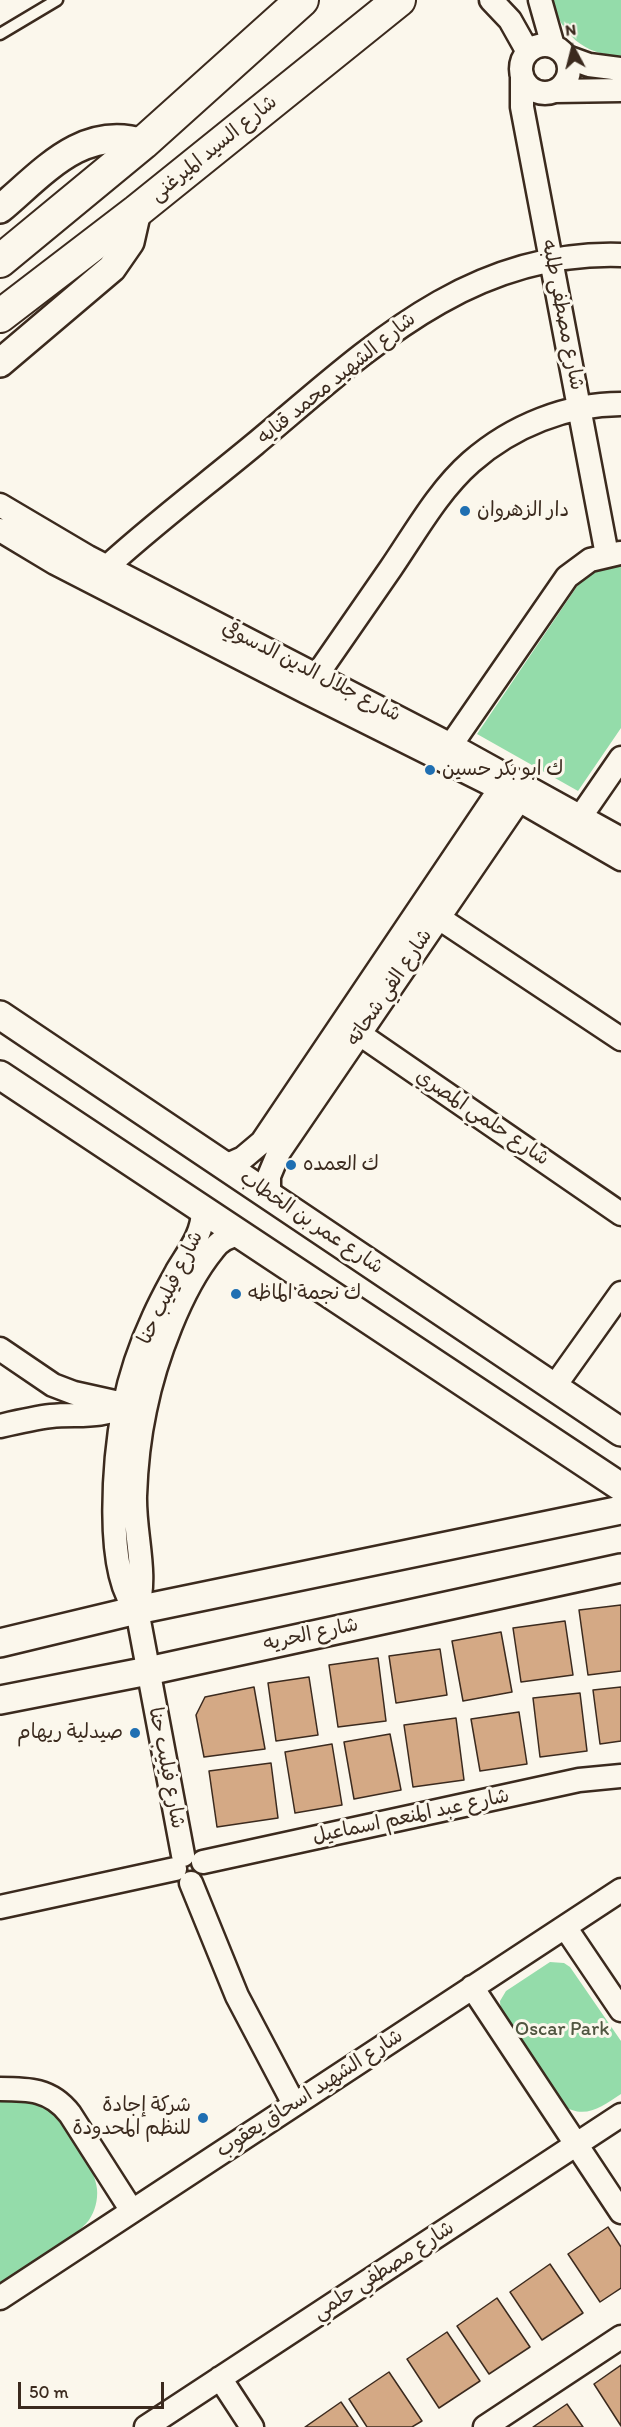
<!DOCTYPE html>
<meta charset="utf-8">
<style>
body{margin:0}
#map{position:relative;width:621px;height:2427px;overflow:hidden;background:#fbf7ec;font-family:Itim,sans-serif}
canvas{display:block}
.north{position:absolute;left:543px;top:18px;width:60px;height:60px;-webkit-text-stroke:4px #fbf7ec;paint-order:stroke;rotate:353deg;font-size:16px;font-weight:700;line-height:24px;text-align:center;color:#3b2a1e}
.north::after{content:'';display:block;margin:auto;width:21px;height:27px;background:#3b2a1e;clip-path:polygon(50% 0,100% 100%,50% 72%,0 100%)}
.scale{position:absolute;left:18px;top:2382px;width:146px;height:27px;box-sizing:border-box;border:3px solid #3b2a1e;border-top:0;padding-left:8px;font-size:18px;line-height:21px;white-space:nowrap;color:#3b2a1e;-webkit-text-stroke:4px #fbf7ec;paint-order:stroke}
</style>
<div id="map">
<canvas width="621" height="2427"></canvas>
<div class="north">N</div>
<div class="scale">50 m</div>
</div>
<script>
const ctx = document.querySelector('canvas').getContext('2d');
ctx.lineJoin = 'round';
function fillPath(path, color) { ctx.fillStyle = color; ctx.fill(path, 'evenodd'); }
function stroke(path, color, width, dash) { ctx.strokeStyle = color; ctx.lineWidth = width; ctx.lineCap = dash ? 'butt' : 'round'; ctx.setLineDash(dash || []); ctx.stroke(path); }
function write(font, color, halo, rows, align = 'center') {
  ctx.font = font + ' Itim,"Playpen Sans Arabic",sans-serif'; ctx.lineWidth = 6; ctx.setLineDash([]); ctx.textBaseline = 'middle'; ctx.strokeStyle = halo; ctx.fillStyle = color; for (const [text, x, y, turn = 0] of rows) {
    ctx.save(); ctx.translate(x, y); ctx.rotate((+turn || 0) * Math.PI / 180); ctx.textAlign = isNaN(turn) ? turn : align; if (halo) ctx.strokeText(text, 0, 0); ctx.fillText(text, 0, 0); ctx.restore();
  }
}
fillPath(new Path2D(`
 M 551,0 L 621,0 L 621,56 C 583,55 562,34 551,0 Z
 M 621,561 L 621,728 L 578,791 L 477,734 L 580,582 L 602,566 Z
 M 550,1962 L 564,1963 L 570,1967 L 621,2041 L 621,2094 C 601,2107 584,2121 561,2104 L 501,2014 L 500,2001 L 506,1991 Z
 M 0,2100 C 14,2100 33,2097 45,2105 C 63,2116 96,2169 97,2189 C 98,2200 95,2211 89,2220 C 76,2238 21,2270 0,2284 Z`), '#94dcaa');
const building = new Path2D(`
 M 621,1605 L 621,1671 L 588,1675 L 579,1610 Z
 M 565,1621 L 573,1675 L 521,1682 L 513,1628 Z
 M 501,1632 L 512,1692 L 463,1701 L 452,1641 Z
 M 440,1649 L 447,1695 L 396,1703 L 389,1656 Z
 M 378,1658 L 386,1721 L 338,1727 L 329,1665 Z
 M 309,1677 L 318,1735 L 276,1741 L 268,1683 Z
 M 254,1687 L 265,1749 L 204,1757 L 196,1715 L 205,1697 Z
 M 621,1687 L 621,1741 L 600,1744 L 593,1690 Z
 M 580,1693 L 587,1751 L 540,1757 L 533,1698 Z
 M 519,1712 L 527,1764 L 480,1771 L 471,1719 Z
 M 456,1718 L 464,1780 L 413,1787 L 404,1725 Z
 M 390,1734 L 401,1790 L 354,1799 L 344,1742 Z
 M 332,1744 L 342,1805 L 295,1813 L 285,1752 Z
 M 271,1763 L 278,1818 L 217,1827 L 209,1771 Z
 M 608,2227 L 621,2247 L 621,2288 L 600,2302 L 568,2254 Z
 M 550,2264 L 583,2313 L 542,2340 L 510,2292 Z
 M 497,2298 L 530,2347 L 489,2374 L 457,2326 Z
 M 447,2332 L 480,2381 L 439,2408 L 407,2359 Z
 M 621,2365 L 621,2426 L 594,2384 Z
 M 389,2372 L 422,2421 L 412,2427 L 367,2427 L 349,2399 Z
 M 341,2402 L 358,2427 L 305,2427 Z
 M 567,2404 L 583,2427 L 533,2427 Z`);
fillPath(building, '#d4a985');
stroke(building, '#3b2a1e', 1.5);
const service = new Path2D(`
 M 0,34 L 57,0`);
const minor = new Path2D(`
 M 491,0 L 510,20 L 528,52
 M 540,0 L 553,46
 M521 69a24 24 0 1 1 48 0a24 24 0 1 1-48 0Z
 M 567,57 L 589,65 L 621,69
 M 522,75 L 522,107 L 607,555
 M 555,91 L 621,90
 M 0,505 L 88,557 L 451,745 L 621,839
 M 0,530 L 55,563 L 306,692 L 500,789 L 621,859
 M 97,576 C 147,529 202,488 255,444 C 364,353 466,250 621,255
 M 310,685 C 337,646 364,607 391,568 C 415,533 438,491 471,462 C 512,426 567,404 621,404
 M 451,745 L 567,577 L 590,560 L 620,553
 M 581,816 L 621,758
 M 427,910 L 621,1039
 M 348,1026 L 621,1214
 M 225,1166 L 243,1158 L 262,1142 L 508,777
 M 269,1196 L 269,1176 L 279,1152 L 528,787
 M 0,1349 L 53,1385 L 74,1393 L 137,1407
 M 554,1387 L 621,1293
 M 0,1426 C 17,1422 34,1418 51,1416 C 77,1413 101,1419 124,1405
 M 137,1610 C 103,1573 115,1454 124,1406 C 130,1376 141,1344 154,1316 C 161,1300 169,1286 177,1271 C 189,1251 203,1234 203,1210
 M 183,1855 L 137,1610 C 148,1574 134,1534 135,1496 C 136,1467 139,1438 145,1410 C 155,1360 181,1289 213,1250 C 219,1241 229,1236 240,1234
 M 203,1862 L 579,1780 L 621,1776
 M 191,1883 L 237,1996 L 294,2104
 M 0,1907 L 175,1869
 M 565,1927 L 621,2010
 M 472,1987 L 621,2212
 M 0,2089 C 28,2089 51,2089 70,2114 L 132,2211
 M 0,2298 L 621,1890
 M 220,2378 L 252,2427
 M 146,2427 L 621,2115
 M 485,2427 L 621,2337`);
const tertiary = new Path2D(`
 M 0,209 C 42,174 82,124 143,143
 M 0,363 L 112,268 L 130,242 L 137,211
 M 0,1015 L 621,1432
 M 0,1075 L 621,1487
 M 0,1643 L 137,1610 L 621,1510
 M 0,1700 L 148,1671 L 621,1568`);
const secondary = new Path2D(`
 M 0,261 L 143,143 L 302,0
 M 0,316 L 137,211 L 399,0`);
stroke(service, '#3b2a1e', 15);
stroke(minor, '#3b2a1e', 27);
stroke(tertiary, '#3b2a1e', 32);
stroke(secondary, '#3b2a1e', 36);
stroke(service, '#fbf7ec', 10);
stroke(minor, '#fbf7ec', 22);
stroke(tertiary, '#fbf7ec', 27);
stroke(secondary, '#fbf7ec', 32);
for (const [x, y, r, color] of [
 [465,511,6,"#1f6fb2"],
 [430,770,6,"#1f6fb2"],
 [291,1165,6,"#1f6fb2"],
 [236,1294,6,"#1f6fb2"],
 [135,1733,6,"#1f6fb2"],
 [203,2118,6,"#1f6fb2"]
]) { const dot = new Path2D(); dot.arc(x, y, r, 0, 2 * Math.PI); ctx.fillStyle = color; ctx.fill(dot); stroke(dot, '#fbf7ec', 2); }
write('20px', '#3b2a1e', '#fbf7ec', [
 ["شارع السيد الميرغنى",214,149,-39],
 ["شارع مصطفى طلبه",562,315,79],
 ["شارع الشهيد محمد قنايه",337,379,-39],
 ["شارع جلال الدين الدسوقي",311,672,27],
 ["شارع الفي شحاته",390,988,-56],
 ["شارع حلمي المصري",482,1118,34],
 ["شارع عمر بن الخطاب",311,1223,34],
 ["شارع فيليب حنا",171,1288,-64],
 ["شارع الحريه",311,1635,-12],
 ["شارع فيليب حنا",166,1768,79],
 ["شارع عبد المنعم اسماعيل",411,1817,-12],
 ["شارع الشهيد اسحاق يعقوب",310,2094,-33],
 ["شارع مصطفي حلمي",384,2271,-33]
]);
write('20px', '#3b2a1e', '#fbf7ec', [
 ["دار الزهروان",477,511],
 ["ك ابو بكر حسين",442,770],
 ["ك العمده",303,1165],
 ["ك نجمة الماظه",248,1294],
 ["صيدلية ريهام",123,1733,"right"],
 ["شركة إجادة",191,2106,"right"],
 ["للنظم المحدودة",191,2129,"right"]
], 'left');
write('20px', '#515641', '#fbf7ec', [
 ["Oscar Park",562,2030]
]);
</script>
